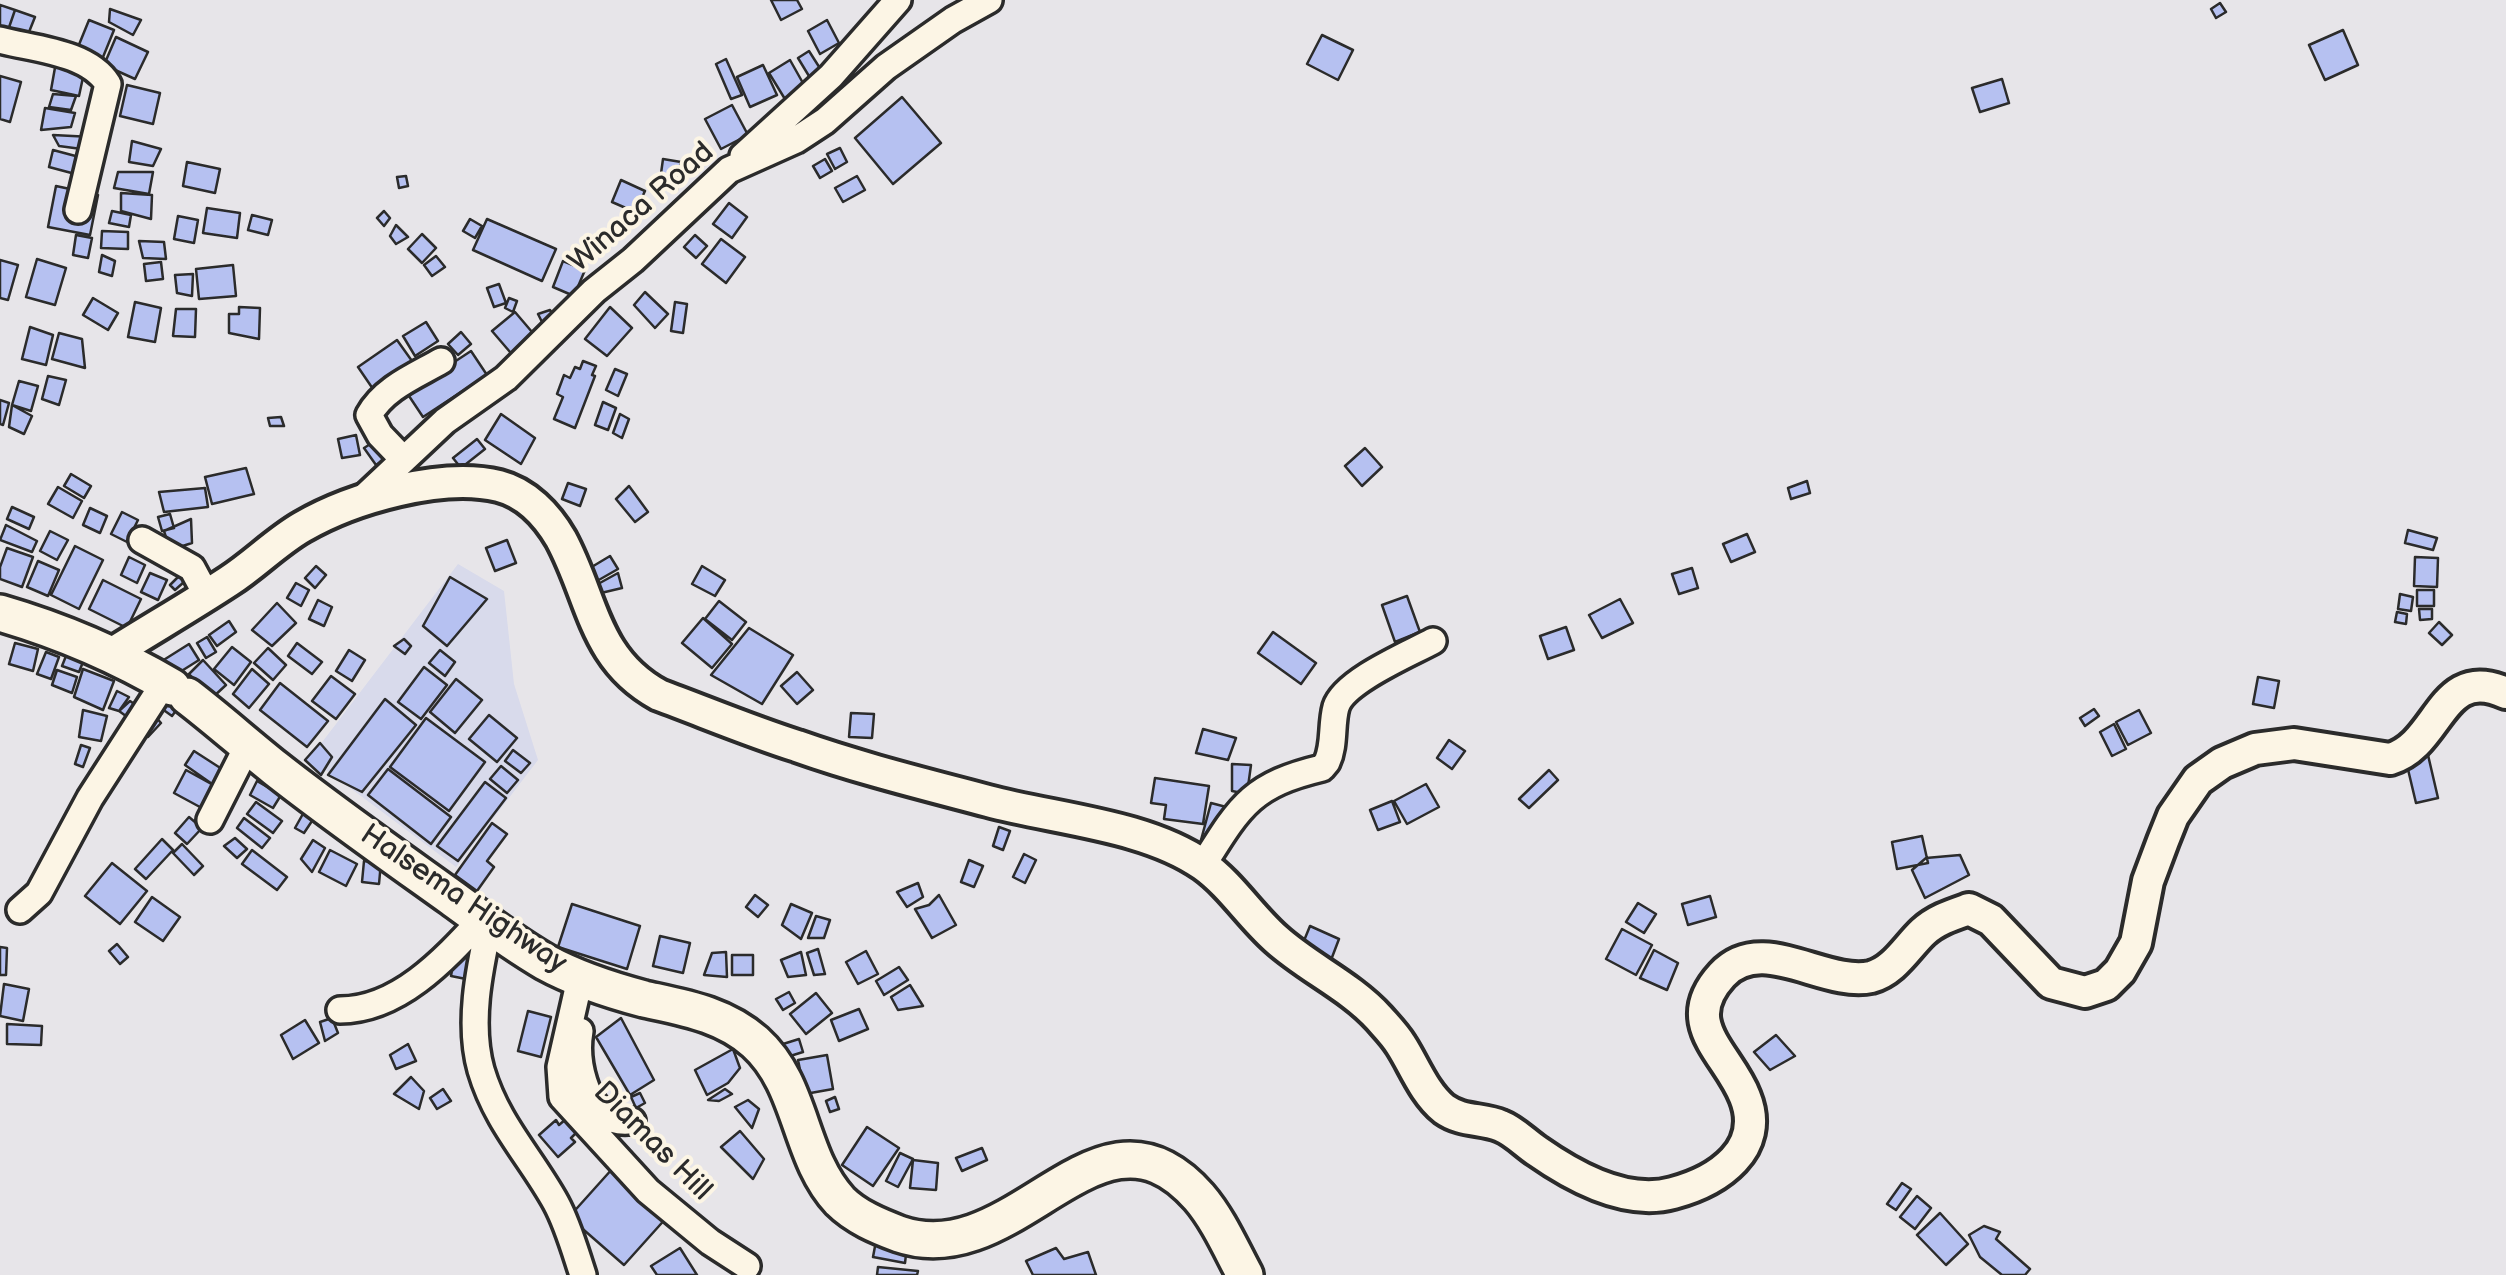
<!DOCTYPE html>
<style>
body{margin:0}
canvas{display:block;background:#e7e5e9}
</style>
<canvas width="2506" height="1275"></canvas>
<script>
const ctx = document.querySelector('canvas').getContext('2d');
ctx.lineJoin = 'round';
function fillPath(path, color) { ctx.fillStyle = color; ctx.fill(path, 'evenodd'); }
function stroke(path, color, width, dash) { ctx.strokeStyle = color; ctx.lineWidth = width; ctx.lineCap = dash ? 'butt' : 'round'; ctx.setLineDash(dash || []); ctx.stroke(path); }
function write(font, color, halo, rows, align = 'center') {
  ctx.font = font + ' "Balsamiq Sans",sans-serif'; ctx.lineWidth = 8; ctx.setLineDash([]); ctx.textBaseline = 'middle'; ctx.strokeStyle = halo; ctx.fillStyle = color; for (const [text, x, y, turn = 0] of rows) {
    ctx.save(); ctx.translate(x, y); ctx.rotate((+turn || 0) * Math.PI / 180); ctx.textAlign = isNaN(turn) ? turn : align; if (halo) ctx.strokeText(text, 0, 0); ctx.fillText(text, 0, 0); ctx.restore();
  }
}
fillPath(new Path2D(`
 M 458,564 L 504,591 L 514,684 L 538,760 L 456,867 L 310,758 Z`), '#d8daeb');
const building = new Path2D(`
 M 771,0 L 797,0 L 802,9 L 781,20 Z
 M 2220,3 L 2226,12 L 2216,18 L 2211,9 Z
 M 0,5 L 15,10 L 5,39 L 0,37 Z
 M 110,9 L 141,20 L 133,35 L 109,22 Z
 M 15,10 L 35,17 L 25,42 L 5,39 Z
 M 89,20 L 114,30 L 101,62 L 76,52 Z
 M 827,20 L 839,43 L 820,54 L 808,31 Z
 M 2343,30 L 2358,65 L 2325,80 L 2309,45 Z
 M 1322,35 L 1353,50 L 1338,80 L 1307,64 Z
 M 116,37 L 148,52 L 135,79 L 104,65 Z
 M 809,51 L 823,73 L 812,81 L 798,58 Z
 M 726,59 L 742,95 L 731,99 L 716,64 Z
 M 790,60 L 808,92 L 788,104 L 769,73 Z
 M 56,62 L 85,68 L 79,96 L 51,90 Z
 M 763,65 L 777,95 L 750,107 L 737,77 Z
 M 0,76 L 21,82 L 10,122 L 0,119 Z
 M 2002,79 L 2009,103 L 1980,112 L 1972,88 Z
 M 127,85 L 160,93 L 153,124 L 120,116 Z
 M 53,94 L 76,96 L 71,110 L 49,107 Z
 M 902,97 L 941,143 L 893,184 L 855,138 Z
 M 732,105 L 748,135 L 721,149 L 705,119 Z
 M 45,108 L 75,113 L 71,127 L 41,130 Z
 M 53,135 L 92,137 L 89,150 L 59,146 Z
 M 132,141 L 161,149 L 153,166 L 129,162 Z
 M 840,148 L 847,162 L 835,169 L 827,154 Z
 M 53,150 L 83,158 L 79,175 L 49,167 Z
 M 663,159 L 681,162 L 677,190 L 659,188 Z
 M 825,159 L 832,171 L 820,178 L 813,166 Z
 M 187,162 L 220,169 L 215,193 L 183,186 Z
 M 118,172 L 153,172 L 149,194 L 114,188 Z
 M 406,176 L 408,186 L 399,188 L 397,177 Z
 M 857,176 L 865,190 L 843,202 L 835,188 Z
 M 621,180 L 645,191 L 635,212 L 612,202 Z
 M 56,186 L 98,195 L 90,235 L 48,227 Z
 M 121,193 L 152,195 L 151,219 L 121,211 Z
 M 729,203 L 747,217 L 732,238 L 713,224 Z
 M 207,208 L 240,213 L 237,238 L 203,233 Z
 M 112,211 L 131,215 L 129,227 L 109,223 Z
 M 384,211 L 390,218 L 384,226 L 377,218 Z
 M 252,215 L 272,220 L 268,235 L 248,230 Z
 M 178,216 L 198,220 L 194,243 L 174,239 Z
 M 470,219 L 482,226 L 475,238 L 463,231 Z
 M 487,219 L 556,249 L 542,281 L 473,250 Z
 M 396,225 L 408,237 L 396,244 L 390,236 Z
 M 102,231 L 128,232 L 128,249 L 101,248 Z
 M 422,234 L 436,248 L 422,263 L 408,249 Z
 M 76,235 L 92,238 L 88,258 L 73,255 Z
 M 695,235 L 707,246 L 696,258 L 684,247 Z
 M 721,239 L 745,257 L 726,283 L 702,264 Z
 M 139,241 L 164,242 L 166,259 L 143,258 Z
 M 102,255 L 115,261 L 112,276 L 99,272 Z
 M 436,256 L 445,267 L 432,276 L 424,265 Z
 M 37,259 L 66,268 L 55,305 L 26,297 Z
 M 0,260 L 18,265 L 8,300 L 0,298 Z
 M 563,261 L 585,270 L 574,296 L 553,287 Z
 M 161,262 L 163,279 L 146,281 L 144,264 Z
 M 233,265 L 236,296 L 199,299 L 196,269 Z
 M 193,274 L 192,296 L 177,293 L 175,275 Z
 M 499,284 L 506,303 L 494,307 L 487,288 Z
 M 645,292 L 668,314 L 655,328 L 634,305 Z
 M 93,298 L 118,313 L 108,330 L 83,315 Z
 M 509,298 L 517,301 L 513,312 L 505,308 Z
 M 135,302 L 161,308 L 155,342 L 128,337 Z
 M 675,302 L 687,304 L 683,333 L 671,331 Z
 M 239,307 L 260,308 L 259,339 L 229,333 L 229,314 L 239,314 Z
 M 610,307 L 632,328 L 607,356 L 585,339 Z
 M 176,309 L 196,309 L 195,337 L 173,336 Z
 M 550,310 L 556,319 L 543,324 L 538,314 Z
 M 515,312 L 538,339 L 516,359 L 492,331 Z
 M 426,322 L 438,341 L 415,356 L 403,336 Z
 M 30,327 L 53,335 L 46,365 L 22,359 Z
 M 461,332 L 471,344 L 458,355 L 448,344 Z
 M 59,333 L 82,339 L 85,368 L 52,359 Z
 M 397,340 L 412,361 L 373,389 L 358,367 Z
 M 471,351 L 487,375 L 423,417 L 407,393 Z
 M 583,361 L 596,366 L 592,375 L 595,376 L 575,428 L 554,419 L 563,397 L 557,394 L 564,375 L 570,378 L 575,367 L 580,369 Z
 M 615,369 L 627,374 L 618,396 L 606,390 Z
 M 48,376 L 66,380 L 59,405 L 42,399 Z
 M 19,381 L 38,386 L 31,411 L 12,405 Z
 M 0,400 L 9,403 L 3,425 L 0,424 Z
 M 603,402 L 616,408 L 608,430 L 595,425 Z
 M 12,405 L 32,416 L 24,434 L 9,427 Z
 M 501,414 L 535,438 L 521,464 L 485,440 Z
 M 620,414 L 629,419 L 622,438 L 613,433 Z
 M 281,417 L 284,426 L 270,426 L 268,418 Z
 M 356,435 L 360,455 L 342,458 L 338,439 Z
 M 477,439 L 485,449 L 461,468 L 453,458 Z
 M 375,441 L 387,458 L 376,465 L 364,448 Z
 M 1365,448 L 1382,467 L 1362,486 L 1345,466 Z
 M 246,468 L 254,494 L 212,504 L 205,477 Z
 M 71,474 L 91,486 L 84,498 L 64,486 Z
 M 1807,481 L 1810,493 L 1791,499 L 1788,488 Z
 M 568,483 L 586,489 L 580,506 L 562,499 Z
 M 629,486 L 648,512 L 635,522 L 616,499 Z
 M 58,487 L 82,501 L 73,518 L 48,504 Z
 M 205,488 L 208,507 L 164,512 L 159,492 Z
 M 12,507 L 34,517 L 29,529 L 7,519 Z
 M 90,508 L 107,516 L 100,533 L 83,525 Z
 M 122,512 L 138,520 L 127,542 L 111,534 Z
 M 170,514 L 174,528 L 162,531 L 158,517 Z
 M 191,519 L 192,543 L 170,550 L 164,531 Z
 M 6,525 L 37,541 L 32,552 L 0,540 Z
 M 2408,530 L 2437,538 L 2433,550 L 2405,543 Z
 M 50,531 L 68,540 L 57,560 L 40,551 Z
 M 1747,534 L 1755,552 L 1731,562 L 1723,544 Z
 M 507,540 L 516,563 L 495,571 L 486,548 Z
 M 75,546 L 103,560 L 79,609 L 51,595 Z
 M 7,548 L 33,557 L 22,587 L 0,579 L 0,567 Z
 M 610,556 L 618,569 L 597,581 L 590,568 Z
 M 129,557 L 145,565 L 137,583 L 121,575 Z
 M 2415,557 L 2438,558 L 2437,587 L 2414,586 Z
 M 38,561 L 59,570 L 48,596 L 27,587 Z
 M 316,566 L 326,575 L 315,588 L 305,578 Z
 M 702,566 L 725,580 L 715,596 L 692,584 Z
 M 1692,568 L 1698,588 L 1679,594 L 1672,574 Z
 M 150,573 L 167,580 L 158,600 L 141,592 Z
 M 618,573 L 622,588 L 601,593 L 598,584 Z
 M 179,576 L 184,582 L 175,590 L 170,585 Z
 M 450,577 L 487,599 L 447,646 L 423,626 Z
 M 103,580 L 141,599 L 127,628 L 89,609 Z
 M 296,583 L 309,590 L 301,606 L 287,598 Z
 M 2417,590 L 2434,590 L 2434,606 L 2417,606 Z
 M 2400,594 L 2413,597 L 2411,611 L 2398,609 Z
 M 1407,596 L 1420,632 L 1395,642 L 1382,605 Z
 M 1620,599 L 1633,623 L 1602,638 L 1589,615 Z
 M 318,600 L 332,607 L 324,626 L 309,619 Z
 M 719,601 L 746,622 L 732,640 L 705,619 Z
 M 277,603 L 296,623 L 272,646 L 252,630 Z
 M 2419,609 L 2432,609 L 2432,619 L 2420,620 Z
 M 2397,612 L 2407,614 L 2406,624 L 2395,622 Z
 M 703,618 L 732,644 L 712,668 L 682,643 Z
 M 229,621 L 236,632 L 217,646 L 209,635 Z
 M 2439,622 L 2452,635 L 2442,645 L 2429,633 Z
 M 1566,627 L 1574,650 L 1548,659 L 1540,636 Z
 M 749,628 L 793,655 L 762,704 L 711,675 Z
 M 1273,632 L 1316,663 L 1301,684 L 1258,653 Z
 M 207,637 L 216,652 L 206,658 L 197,643 Z
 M 404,639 L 411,646 L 405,654 L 394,646 Z
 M 15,643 L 38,649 L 33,671 L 9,664 Z
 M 297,643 L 322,662 L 312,674 L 288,656 Z
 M 189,644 L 199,660 L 172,677 L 162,661 Z
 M 232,647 L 251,662 L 234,685 L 214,669 Z
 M 268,648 L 286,665 L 273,680 L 254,663 Z
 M 349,650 L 365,660 L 352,681 L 336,671 Z
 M 440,650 L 455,662 L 445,676 L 429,663 Z
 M 46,652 L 59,657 L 51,679 L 37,674 Z
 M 66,656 L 83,662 L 79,672 L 62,666 Z
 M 203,660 L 226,685 L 212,698 L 189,674 Z
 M 424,667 L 447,685 L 421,719 L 398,702 Z
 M 83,669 L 114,681 L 103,710 L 74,697 Z
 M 252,669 L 269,684 L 249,708 L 233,694 Z
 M 57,670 L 77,677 L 72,693 L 52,685 Z
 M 797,672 L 813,690 L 797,704 L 781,686 Z
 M 331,676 L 355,694 L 336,719 L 312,701 Z
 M 2258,677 L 2279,681 L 2274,708 L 2253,704 Z
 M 456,679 L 482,700 L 455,733 L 430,712 Z
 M 280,683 L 328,721 L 307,747 L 260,710 Z
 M 194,686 L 172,716 L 158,706 Z
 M 117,691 L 129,697 L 119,711 L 109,708 Z
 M 385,699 L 416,725 L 362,792 L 328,775 Z
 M 130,701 L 140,708 L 130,719 L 119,711 Z
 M 2094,709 L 2099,716 L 2085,726 L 2080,718 Z
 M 83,710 L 107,716 L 101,741 L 79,737 Z
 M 2139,710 L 2151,733 L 2128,745 L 2116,722 Z
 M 851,713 L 874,714 L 872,738 L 849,737 Z
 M 154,715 L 161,723 L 148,737 L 135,734 Z
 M 489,715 L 517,738 L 497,762 L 469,739 Z
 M 426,718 L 485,762 L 449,811 L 390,767 Z
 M 2114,724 L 2126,749 L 2112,756 L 2100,732 Z
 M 1203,729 L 1236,738 L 1228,760 L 1196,753 Z
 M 1449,740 L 1465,751 L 1452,769 L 1437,758 Z
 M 320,743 L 332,757 L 321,775 L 305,760 Z
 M 81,745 L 90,748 L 83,767 L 75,764 Z
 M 513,750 L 530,763 L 521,773 L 505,761 Z
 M 194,751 L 225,771 L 215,786 L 185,765 Z
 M 2428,755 L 2438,798 L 2416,803 L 2406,761 Z
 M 1232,764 L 1251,765 L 1247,794 L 1232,791 Z
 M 501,766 L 518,780 L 507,793 L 490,779 Z
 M 388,769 L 451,817 L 431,844 L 368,795 Z
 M 186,770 L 215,786 L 211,813 L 174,793 Z
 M 1549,770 L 1558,780 L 1529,808 L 1519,799 Z
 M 1155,778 L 1209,786 L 1203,824 L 1164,819 L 1166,805 L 1151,803 Z
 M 257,781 L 281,795 L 273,808 L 250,795 Z
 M 485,782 L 506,798 L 458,861 L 437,846 Z
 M 1426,784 L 1439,807 L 1407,824 L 1394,801 Z
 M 1392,801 L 1400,822 L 1378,830 L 1370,810 Z
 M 256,802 L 282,821 L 273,833 L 247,814 Z
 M 1211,803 L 1234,809 L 1229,845 L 1201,840 Z
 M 304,812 L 314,818 L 304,833 L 295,828 Z
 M 189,817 L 202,828 L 187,844 L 175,833 Z
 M 244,818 L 270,838 L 262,848 L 237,828 Z
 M 492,823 L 507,834 L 487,861 L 494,867 L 477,891 L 455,875 Z
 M 999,827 L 1010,831 L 1003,850 L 993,846 Z
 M 1922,836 L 1928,863 L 1897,869 L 1892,842 Z
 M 235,838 L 247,849 L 237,858 L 224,846 Z
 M 162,839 L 173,850 L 146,879 L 135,869 Z
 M 313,840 L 325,848 L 312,872 L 301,859 Z
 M 182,844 L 203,866 L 194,875 L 173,853 Z
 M 252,850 L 287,877 L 277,890 L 242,864 Z
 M 330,850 L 357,864 L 346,886 L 319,872 Z
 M 1024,854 L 1036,860 L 1025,883 L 1013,877 Z
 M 1960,855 L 1969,875 L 1925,898 L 1912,870 L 1926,858 Z
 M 969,860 L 983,866 L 974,887 L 961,882 Z
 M 364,861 L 381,862 L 379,884 L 362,882 Z
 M 112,863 L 147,891 L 120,924 L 85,896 Z
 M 918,883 L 923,897 L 907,907 L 897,892 Z
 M 755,895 L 768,905 L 758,917 L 746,907 Z
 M 939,895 L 956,925 L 932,938 L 915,909 L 929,905 Z
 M 1710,896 L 1716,917 L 1688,925 L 1682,904 Z
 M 152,897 L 180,917 L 163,941 L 135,922 Z
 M 1638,903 L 1656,914 L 1644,933 L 1626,922 Z
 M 572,904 L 640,926 L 627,969 L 558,947 Z
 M 791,904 L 812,913 L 801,939 L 782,925 Z
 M 816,916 L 830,920 L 824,938 L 808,938 Z
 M 1310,926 L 1339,939 L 1331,960 L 1301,948 Z
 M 1622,929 L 1652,945 L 1636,975 L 1606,959 Z
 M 660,936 L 690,943 L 683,973 L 653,966 Z
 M 117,944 L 128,957 L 120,964 L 109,951 Z
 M 0,947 L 7,948 L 6,975 L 0,975 Z
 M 818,949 L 825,974 L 814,975 L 807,953 Z
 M 1654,950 L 1678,963 L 1667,990 L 1640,978 Z
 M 866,951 L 878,974 L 858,984 L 846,962 Z
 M 726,952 L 727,977 L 704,975 L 712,953 Z
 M 801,952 L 806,975 L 788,977 L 781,960 Z
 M 455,953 L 470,956 L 466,979 L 451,976 Z
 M 732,955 L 753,955 L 753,975 L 732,975 Z
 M 899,967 L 908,980 L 884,995 L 876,981 Z
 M 4,984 L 29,989 L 23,1021 L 0,1016 Z
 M 910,985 L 923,1006 L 898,1010 L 891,997 Z
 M 789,992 L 795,1003 L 783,1010 L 776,999 Z
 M 816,993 L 832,1013 L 806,1034 L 790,1014 Z
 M 859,1009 L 868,1029 L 839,1041 L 831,1020 Z
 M 528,1011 L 551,1017 L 541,1057 L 518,1051 Z
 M 332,1018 L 338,1033 L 325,1041 L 320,1022 Z
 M 621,1018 L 654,1080 L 630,1095 L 596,1037 Z
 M 305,1020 L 319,1043 L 293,1059 L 281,1035 Z
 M 7,1024 L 42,1026 L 41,1045 L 7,1044 Z
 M 1776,1035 L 1795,1056 L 1770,1070 L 1754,1052 Z
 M 799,1039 L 803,1052 L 787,1057 L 783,1044 Z
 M 408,1044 L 416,1061 L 396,1069 L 390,1055 Z
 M 733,1049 L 740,1068 L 728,1083 L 707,1095 L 695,1070 Z
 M 827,1055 L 833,1089 L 805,1094 L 798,1060 Z
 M 411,1077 L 424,1091 L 419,1109 L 394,1094 Z
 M 443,1089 L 451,1101 L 437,1109 L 430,1098 Z
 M 725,1089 L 732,1094 L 719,1101 L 708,1100 Z
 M 640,1093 L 645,1103 L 636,1108 L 631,1097 Z
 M 835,1097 L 839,1109 L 830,1112 L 826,1101 Z
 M 748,1100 L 759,1109 L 752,1128 L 735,1107 Z
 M 566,1119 L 577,1132 L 571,1138 L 575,1142 L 558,1157 L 539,1135 L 556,1120 L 559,1125 Z
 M 867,1127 L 899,1148 L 873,1186 L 842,1165 Z
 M 740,1131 L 764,1159 L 753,1179 L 721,1147 Z
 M 982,1148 L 987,1160 L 962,1171 L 956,1158 Z
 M 900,1153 L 913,1159 L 898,1187 L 886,1181 Z
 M 913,1160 L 938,1163 L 936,1190 L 910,1188 Z
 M 613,1168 L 668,1216 L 624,1265 L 569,1217 Z
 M 1902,1183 L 1911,1189 L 1896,1210 L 1887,1204 Z
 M 1917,1196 L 1931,1208 L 1915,1229 L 1900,1217 Z
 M 1940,1213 L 1968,1244 L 1946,1265 L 1917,1235 Z
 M 1984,1226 L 2000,1232 L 1996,1239 L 2030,1269 L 2025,1275 L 2002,1275 L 1980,1257 L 1969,1235 Z
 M 876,1241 L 907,1246 L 905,1263 L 873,1257 Z
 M 680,1248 L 697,1275 L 657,1275 L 651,1266 Z
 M 1056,1248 L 1064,1259 L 1088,1252 L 1096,1275 L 1033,1275 L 1026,1261 Z
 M 878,1267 L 918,1271 L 917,1275 L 877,1275 Z`);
fillPath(building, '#b6c1f1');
stroke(building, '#2b2b2b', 2.5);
const minor = new Path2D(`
 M 0,40 C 34,49 88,52 108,84 L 78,210
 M 743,156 L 831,76 L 898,0
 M 403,459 L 380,435 L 369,415 C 384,388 415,376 441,361
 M 361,500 L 445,421 L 506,378 L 594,291 L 633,260 L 729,170 L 796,140 L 825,121 L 886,67 L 953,20 L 989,0
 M 142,540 L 192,568 L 206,594
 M 210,820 L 248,745
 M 1203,865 C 1240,806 1251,785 1322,768 L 1327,762 C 1335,745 1331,725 1336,707 C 1344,681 1409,654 1433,641
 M 20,910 L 39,893 L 90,798 L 164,683
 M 489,925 C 479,971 468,1024 481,1070 C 497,1124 530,1156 556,1203 C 568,1225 575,1251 583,1275
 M 580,979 L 560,1067 L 562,1097 L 648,1191 L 710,1242 L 747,1266
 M 340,1010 C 398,1010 444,960 481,920
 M 580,1031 C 575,1059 584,1109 615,1120 C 621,1122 627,1121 632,1121`);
const major = new Path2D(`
 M 113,653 C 151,629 191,606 229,581 C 254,565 276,542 302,527 C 352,498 442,472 499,486 C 526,493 547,515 561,539 C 593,598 593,659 659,695 C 705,712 750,731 797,746 C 859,768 924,784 988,801 C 1055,819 1146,825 1203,865 C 1231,885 1250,916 1276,939 C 1308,968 1350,986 1379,1018 C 1386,1026 1395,1035 1401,1045 C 1414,1065 1424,1093 1444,1109 C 1462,1122 1482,1118 1501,1126 C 1514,1131 1525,1143 1537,1151 C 1574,1177 1626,1206 1673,1193 C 1718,1181 1766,1149 1745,1097 C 1728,1053 1677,1024 1722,975 C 1762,932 1824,987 1871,977 C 1894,971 1907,947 1923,932 C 1936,920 1952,915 1969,909 L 1991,920 L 2051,983 L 2085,992 L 2106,985 L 2120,971 L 2136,943 L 2148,881 L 2163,841 L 2173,816 L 2198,780 L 2222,763 L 2255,749 L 2294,744 L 2390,759 C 2441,744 2440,663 2506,693`);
const highway = new Path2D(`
 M 0,613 C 62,631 116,654 172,687
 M 187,696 C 217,719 245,744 275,768 C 332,813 392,855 452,898 C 482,920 512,943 545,962 C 576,979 610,990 644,999 C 685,1008 723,1014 755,1042 C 803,1085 798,1156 840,1201 C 856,1217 878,1226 899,1234 C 1018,1275 1098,1082 1199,1197 C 1218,1219 1231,1249 1245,1275`);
stroke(minor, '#2b2b2b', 32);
stroke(major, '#2b2b2b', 38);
stroke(highway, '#2b2b2b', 42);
stroke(minor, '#fcf5e5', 25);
stroke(major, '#fcf5e5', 30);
stroke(highway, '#fcf5e5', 35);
write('30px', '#2b2b2b', '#fcf5e5', [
 ["Winaca Road",642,208,-41],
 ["Halsema Highway",463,900,34],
 ["Diamas Hill",652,1142,45]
]);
</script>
